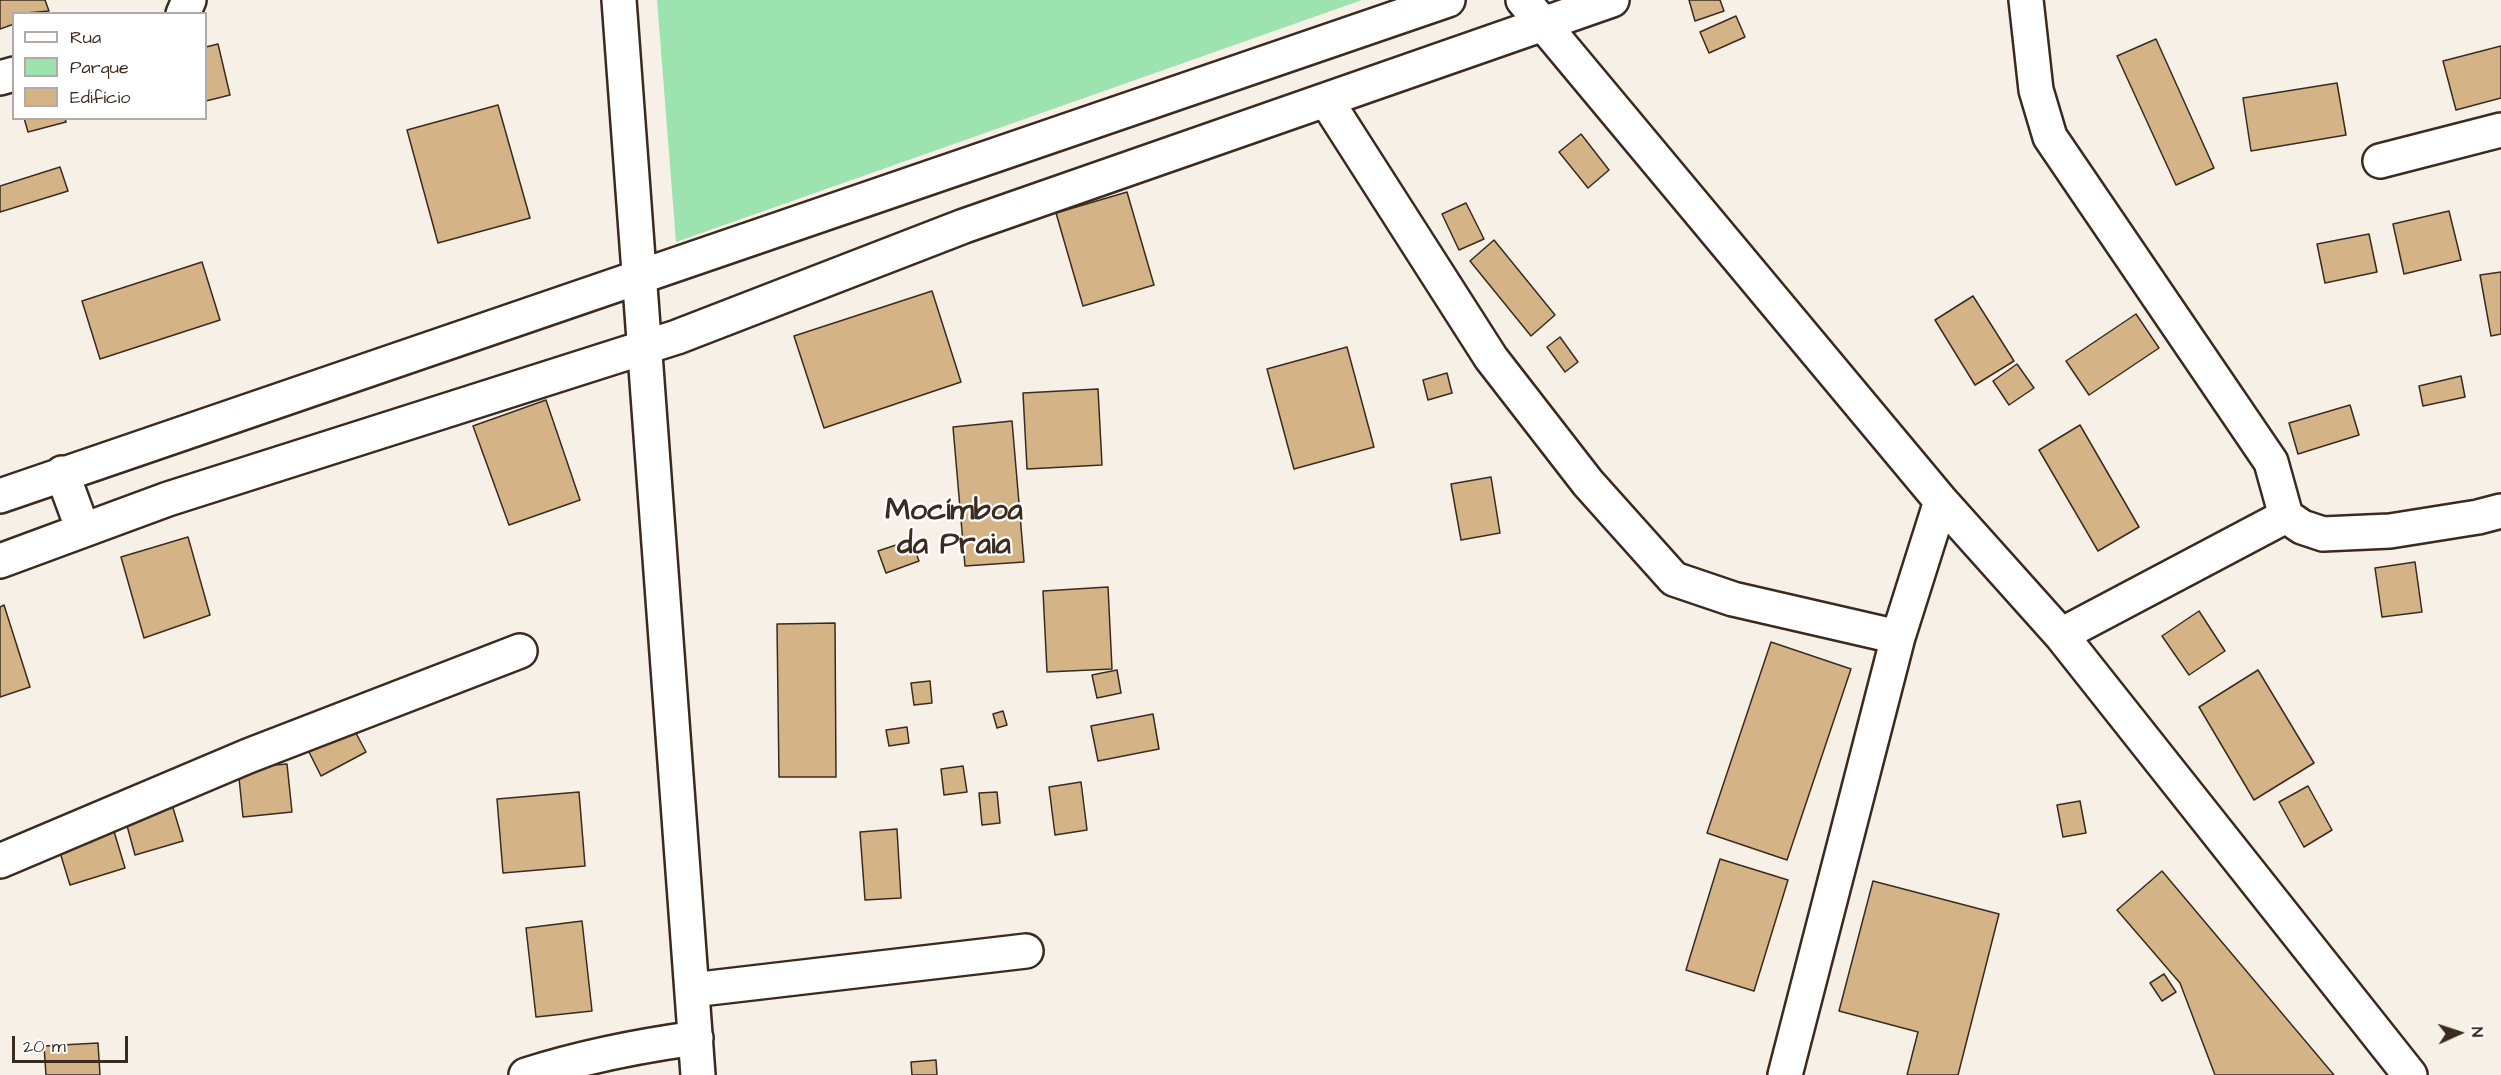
<!DOCTYPE html>
<meta charset="utf-8">
<style>
body{margin:0}
#map{position:relative;width:2501px;height:1075px;overflow:hidden;background:#f6f0e7;font-family:"Architects Daughter",sans-serif}
canvas{display:block}
.legend{position:absolute;left:12px;top:12px;width:195px;height:108px;box-sizing:border-box;background:#fff;border:2px solid #b1aaa5;margin:0;padding:8px 10px;list-style:none;font-size:18px;color:#3b2a1e}
.legend li{display:flex;align-items:center;gap:12px;height:30px}
.legend b{width:30px;border:2px solid #b1aaa5}
.north{position:absolute;left:2429px;top:1003px;width:60px;height:60px;-webkit-text-stroke:4px #fff;paint-order:stroke;rotate:87deg;font-size:16px;font-weight:700;line-height:24px;text-align:center;color:#3b2a1e}
.north::after{content:'';display:block;margin:auto;width:21px;height:27px;background:#3b2a1e;clip-path:polygon(50% 0,100% 100%,50% 72%,0 100%)}
.scale{position:absolute;left:12px;top:1036px;width:116px;height:27px;box-sizing:border-box;border:3px solid #3b2a1e;border-top:0;padding-left:8px;font-size:18px;line-height:21px;white-space:nowrap;color:#3b2a1e;-webkit-text-stroke:4px #fff;paint-order:stroke}
</style>
<div id="map">
<canvas width="2501" height="1075"></canvas>
<ul class="legend">
<li><b style="height:8px;background:#fff"></b>Rua</li>
<li><b style="height:16px;background:#9de3b0"></b>Parque</li>
<li><b style="height:16px;background:#d4b487"></b>Edifício</li>
</ul>
<div class="north">N</div>
<div class="scale">20 m</div>
</div>
<script>
const ctx = document.querySelector('canvas').getContext('2d');
ctx.lineJoin = 'round';
function fillPath(path, color) { ctx.fillStyle = color; ctx.fill(path, 'evenodd'); }
function stroke(path, color, width, dash) { ctx.strokeStyle = color; ctx.lineWidth = width; ctx.lineCap = dash ? 'butt' : 'round'; ctx.setLineDash(dash || []); ctx.stroke(path); }
function write(font, color, halo, rows, align = 'center') {
  ctx.font = font + ' "Architects Daughter",sans-serif'; ctx.lineWidth = 4.5; ctx.setLineDash([]); ctx.textBaseline = 'middle'; ctx.strokeStyle = halo; ctx.fillStyle = color; for (const [text, x, y, turn = 0] of rows) {
    ctx.save(); ctx.translate(x, y); ctx.rotate((+turn || 0) * Math.PI / 180); ctx.textAlign = isNaN(turn) ? turn : align; if (halo) ctx.strokeText(text, 0, 0); ctx.fillText(text, 0, 0); ctx.restore();
  }
}
fillPath(new Path2D(`
 M 657,0 L 1362,0 L 676,242 Z`), '#9de3b0');
const building = new Path2D(`
 M 0,0 L 45,0 L 49,11 L 14,14 L 14,24 L 0,29 Z
 M 1689,0 L 1720,0 L 1724,11 L 1695,21 Z
 M 1736,16 L 1745,37 L 1709,53 L 1700,32 Z
 M 2156,39 L 2214,168 L 2176,185 L 2117,56 Z
 M 218,44 L 230,95 L 206,101 L 206,47 Z
 M 2501,46 L 2501,98 L 2456,110 L 2443,61 Z
 M 2337,83 L 2346,135 L 2251,151 L 2243,98 Z
 M 498,105 L 530,218 L 438,243 L 407,130 Z
 M 24,118 L 65,118 L 66,122 L 28,132 Z
 M 1581,134 L 1609,170 L 1588,188 L 1559,152 Z
 M 60,167 L 68,191 L 0,212 L 0,186 Z
 M 1127,192 L 1154,285 L 1083,306 L 1056,213 Z
 M 1466,203 L 1484,239 L 1459,250 L 1442,214 Z
 M 2449,211 L 2461,260 L 2404,274 L 2393,224 Z
 M 2369,234 L 2377,272 L 2325,283 L 2317,244 Z
 M 1494,240 L 1555,315 L 1531,336 L 1470,261 Z
 M 202,262 L 220,320 L 100,359 L 82,301 Z
 M 2501,272 L 2501,334 L 2491,336 L 2480,275 Z
 M 932,291 L 961,382 L 824,428 L 794,336 Z
 M 1973,296 L 2014,361 L 1975,385 L 1935,320 Z
 M 2136,314 L 2159,348 L 2089,395 L 2066,361 Z
 M 1560,337 L 1578,362 L 1565,372 L 1547,347 Z
 M 1347,347 L 1374,447 L 1294,469 L 1267,369 Z
 M 2017,364 L 2034,388 L 2009,405 L 1993,381 Z
 M 1447,373 L 1452,393 L 1428,400 L 1423,380 Z
 M 2461,376 L 2465,397 L 2423,406 L 2419,386 Z
 M 1098,389 L 1102,465 L 1027,469 L 1023,393 Z
 M 546,400 L 580,500 L 509,525 L 473,426 Z
 M 2350,405 L 2359,435 L 2298,454 L 2289,423 Z
 M 1012,421 L 1024,562 L 965,566 L 953,427 Z
 M 2080,425 L 2139,527 L 2098,551 L 2039,450 Z
 M 1491,477 L 1500,533 L 1461,540 L 1451,484 Z
 M 188,537 L 210,615 L 144,638 L 121,557 Z
 M 911,540 L 919,561 L 886,573 L 878,551 Z
 M 2415,562 L 2422,612 L 2382,617 L 2375,568 Z
 M 1108,587 L 1112,669 L 1047,672 L 1043,591 Z
 M 4,605 L 30,687 L 0,697 L 0,607 Z
 M 2199,611 L 2225,651 L 2189,675 L 2162,636 Z
 M 835,623 L 836,777 L 779,777 L 777,624 Z
 M 1771,642 L 1851,669 L 1787,860 L 1707,833 Z
 M 1117,670 L 1121,693 L 1097,698 L 1092,675 Z
 M 2258,670 L 2314,763 L 2254,800 L 2199,707 Z
 M 930,681 L 932,703 L 914,705 L 911,683 Z
 M 1003,711 L 1007,725 L 997,728 L 993,714 Z
 M 1153,714 L 1159,749 L 1098,761 L 1091,726 Z
 M 349,720 L 366,752 L 321,776 L 304,742 Z
 M 907,727 L 909,743 L 889,746 L 886,730 Z
 M 287,764 L 292,812 L 243,817 L 238,768 Z
 M 963,766 L 967,792 L 944,795 L 941,769 Z
 M 1081,782 L 1087,830 L 1055,835 L 1049,787 Z
 M 2308,786 L 2332,830 L 2304,847 L 2279,802 Z
 M 579,792 L 585,866 L 503,873 L 497,799 Z
 M 997,792 L 1000,823 L 982,825 L 979,793 Z
 M 170,798 L 183,841 L 135,855 L 123,811 Z
 M 2080,801 L 2086,833 L 2063,837 L 2057,805 Z
 M 113,828 L 125,868 L 70,885 L 58,846 Z
 M 897,829 L 901,898 L 865,900 L 860,832 Z
 M 1720,859 L 1788,880 L 1754,991 L 1686,970 Z
 M 2162,871 L 2334,1075 L 2215,1075 L 2180,983 L 2117,910 Z
 M 1873,881 L 1999,914 L 1958,1075 L 1907,1075 L 1918,1032 L 1839,1011 Z
 M 582,921 L 592,1011 L 536,1017 L 526,928 Z
 M 2164,974 L 2176,992 L 2162,1001 L 2150,983 Z
 M 98,1043 L 100,1075 L 46,1075 L 44,1046 Z
 M 936,1060 L 937,1075 L 912,1075 L 911,1062 Z`);
fillPath(building, '#d4b487');
stroke(building, '#3b2a1e', 1.5);
const minor = new Path2D(`
 M 619,0 L 698,1075
 M 1523,0 L 1941,501 L 2061,635 L 2410,1075
 M 2026,0 L 2036,90 L 2050,137 L 2271,462 L 2286,516 L 2302,527 L 2323,534 L 2390,531 L 2478,517 L 2501,511
 M 183,14 L 189,0
 M 0,78 L 14,74
 M 1326,100 L 1491,358 L 1588,483 L 1674,579 L 1733,599 L 1898,637
 M 2380,161 L 2501,130
 M 62,473 L 83,530
 M 0,496 L 1448,0
 M 0,561 L 168,499 L 677,337 L 964,226 L 1612,0
 M 2061,635 L 2286,516
 M 0,861 L 248,756 L 520,651
 M 692,990 L 1026,951
 M 526,1075 C 582,1057 638,1046 696,1038
 M 1785,1075 L 1898,637 L 1941,501`);
stroke(minor, '#3b2a1e', 38);
stroke(minor, '#fff', 33);
write('bold 30px', '#3b2a1e', '#fff', [
 ["Mocímboa",954,513],
 ["da Praia",954,547]
]);
</script>
